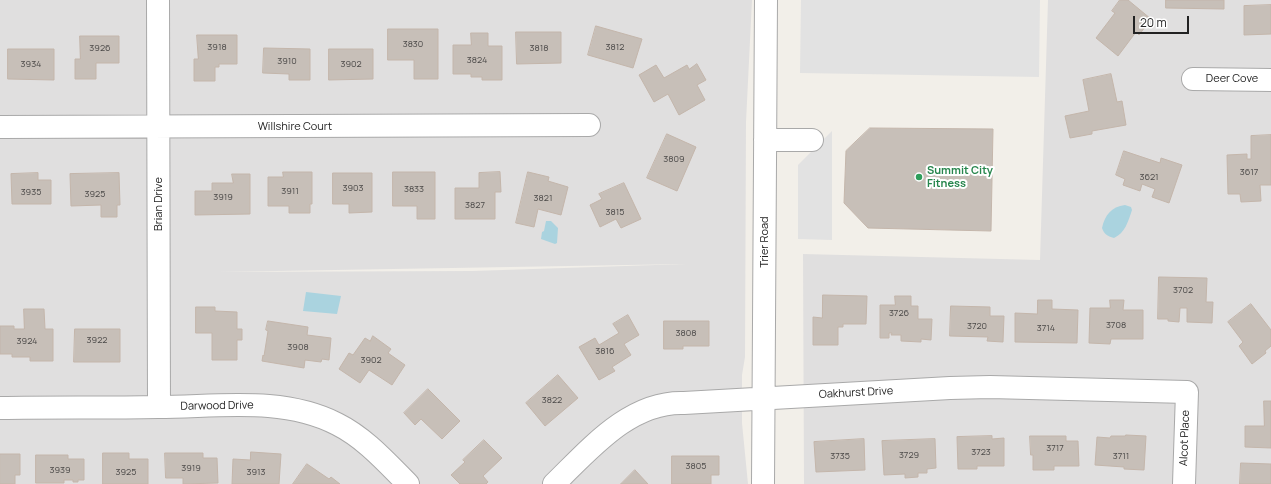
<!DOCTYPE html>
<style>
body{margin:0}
#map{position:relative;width:1271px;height:484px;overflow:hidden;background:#f2efe9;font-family:Manrope,sans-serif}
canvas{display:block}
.scale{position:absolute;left:1133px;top:16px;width:56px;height:18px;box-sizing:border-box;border:2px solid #222;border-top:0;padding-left:5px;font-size:12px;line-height:14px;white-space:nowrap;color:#222;-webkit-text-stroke:3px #fff;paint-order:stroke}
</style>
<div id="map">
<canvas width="1271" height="484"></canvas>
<div class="scale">20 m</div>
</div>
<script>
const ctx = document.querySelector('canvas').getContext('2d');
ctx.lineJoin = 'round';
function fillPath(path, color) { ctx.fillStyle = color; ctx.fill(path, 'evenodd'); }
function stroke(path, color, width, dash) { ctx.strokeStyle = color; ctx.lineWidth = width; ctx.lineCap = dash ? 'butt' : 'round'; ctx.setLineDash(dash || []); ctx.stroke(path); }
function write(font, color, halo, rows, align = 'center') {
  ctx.font = font + ' Manrope,sans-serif'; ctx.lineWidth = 4; ctx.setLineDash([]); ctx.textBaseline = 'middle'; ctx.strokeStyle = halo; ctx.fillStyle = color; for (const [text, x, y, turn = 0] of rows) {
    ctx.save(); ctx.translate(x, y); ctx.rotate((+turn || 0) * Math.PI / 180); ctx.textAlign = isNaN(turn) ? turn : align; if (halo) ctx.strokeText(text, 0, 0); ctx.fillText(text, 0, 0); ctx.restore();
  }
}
fillPath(new Path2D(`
 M 0,0 L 752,0 L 746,122 L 745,357 L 742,375 L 742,423 L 748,484 L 0,484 ZM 686,264 L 472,271 L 217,272 L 218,272 Z
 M 1048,0 L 1271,0 L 1271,484 L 804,484 L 803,254 L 1040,260 Z`), '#e0dfdf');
fillPath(new Path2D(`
 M 801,0 L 1040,0 L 1039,77 L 800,73 Z
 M 832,131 L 832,240 L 798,239 L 798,165 Z`), '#e2e2e2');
fillPath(new Path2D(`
 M 1125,205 L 1131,207 L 1132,210 C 1128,222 1125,233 1114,238 C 1107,236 1104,234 1102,228 C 1105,215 1111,207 1125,205 Z
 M 546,221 L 551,221 L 558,228 L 557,243 L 555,244 L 541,239 L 542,232 L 544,231 Z
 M 306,292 L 341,296 L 337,314 L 303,311 Z`), '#aad3df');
const building = new Path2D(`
 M 1120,0 L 1128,0 L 1151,19 L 1139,35 L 1136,32 L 1118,56 L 1096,38 L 1115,13 L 1112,11 Z
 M 1166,0 L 1224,0 L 1224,9 L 1166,8 Z
 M 1271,5 L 1271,34 L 1244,35 L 1244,6 Z
 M 596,26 L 642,39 L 633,68 L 588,55 Z
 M 388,29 L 438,29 L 438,79 L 414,79 L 414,60 L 388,60 Z
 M 516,32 L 561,32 L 561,63 L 517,64 Z
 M 471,33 L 488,33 L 488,46 L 502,46 L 502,80 L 482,80 L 482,77 L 471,77 L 471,74 L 453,74 L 453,45 L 471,45 Z
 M 197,35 L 237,35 L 237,64 L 219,64 L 219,67 L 215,67 L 215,81 L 194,81 L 194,59 L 198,59 Z
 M 80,36 L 119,36 L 119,63 L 96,63 L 96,79 L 75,79 L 75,59 L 80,59 Z
 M 264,48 L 310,49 L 310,80 L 289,80 L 289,74 L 263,73 Z
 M 8,49 L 54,49 L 54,80 L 8,79 Z
 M 329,49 L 373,49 L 373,79 L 329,80 Z
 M 697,64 L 706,80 L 697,85 L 705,100 L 679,115 L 668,94 L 654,102 L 639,75 L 656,65 L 664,78 L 687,65 L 689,69 Z
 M 1111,74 L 1117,102 L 1122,101 L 1126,125 L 1092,131 L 1092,134 L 1070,138 L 1065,116 L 1089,111 L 1083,80 Z
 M 870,128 L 993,129 L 991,231 L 868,228 L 844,203 L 846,151 Z
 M 667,134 L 696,147 L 677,191 L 647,178 Z
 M 1271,135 L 1271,185 L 1260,185 L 1261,201 L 1241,202 L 1240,194 L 1228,194 L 1227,155 L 1247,154 L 1247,159 L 1251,159 L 1251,136 Z
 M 1124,151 L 1160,163 L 1161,158 L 1182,165 L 1169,203 L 1152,197 L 1155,189 L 1142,184 L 1140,191 L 1123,185 L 1125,179 L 1116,175 Z
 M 283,172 L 312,172 L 312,204 L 310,204 L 310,213 L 289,213 L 289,206 L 268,206 L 268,177 L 283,177 Z
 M 393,172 L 435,172 L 435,219 L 417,219 L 417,206 L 393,206 Z
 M 500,172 L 501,192 L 495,192 L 495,219 L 455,219 L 455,188 L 479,188 L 479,173 Z
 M 528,172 L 549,177 L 548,181 L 568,187 L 561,215 L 538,209 L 534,227 L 516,223 Z
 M 38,173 L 38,180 L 51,180 L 51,204 L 12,204 L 11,174 Z
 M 119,173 L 120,205 L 117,205 L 117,217 L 101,217 L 101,205 L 71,206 L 70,174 Z
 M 333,173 L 372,173 L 372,212 L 349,213 L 349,204 L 333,204 Z
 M 232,174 L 250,174 L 250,214 L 195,215 L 195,191 L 212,191 L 212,183 L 233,183 Z
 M 624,183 L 641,219 L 621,228 L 616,219 L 600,227 L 590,205 L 602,199 L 599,194 Z
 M 1159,277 L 1207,278 L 1206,302 L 1213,302 L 1212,323 L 1187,322 L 1187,308 L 1180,308 L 1179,322 L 1168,321 L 1168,319 L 1158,319 Z
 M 823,295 L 867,296 L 866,324 L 843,324 L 843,327 L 838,327 L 838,345 L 813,345 L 813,317 L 822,318 Z
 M 895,296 L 911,296 L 911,306 L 918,306 L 918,319 L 932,319 L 931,340 L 921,339 L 921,342 L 901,341 L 901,335 L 891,335 L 892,333 L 889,333 L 889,338 L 880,338 L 880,305 L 895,305 Z
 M 1038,300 L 1052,300 L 1052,309 L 1078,310 L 1077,343 L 1015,342 L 1015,313 L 1037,314 Z
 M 1110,300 L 1124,300 L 1123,310 L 1143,310 L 1143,339 L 1111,339 L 1110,344 L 1089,343 L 1090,308 L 1110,308 Z
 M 1251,304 L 1271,330 L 1271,346 L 1265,351 L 1266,353 L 1252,364 L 1239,346 L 1243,342 L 1228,322 Z
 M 951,306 L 990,307 L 990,316 L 1004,316 L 1003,342 L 987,341 L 988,337 L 950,336 Z
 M 196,307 L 215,307 L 215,311 L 237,312 L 237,329 L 242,329 L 242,340 L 237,340 L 237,360 L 212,360 L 212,333 L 196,333 Z
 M 24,309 L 44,309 L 45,329 L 53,329 L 53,361 L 30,361 L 30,357 L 12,357 L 12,354 L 0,354 L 0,326 L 14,326 L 14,329 L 24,329 Z
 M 628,315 L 639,335 L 624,344 L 631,355 L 612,367 L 615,371 L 599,380 L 579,347 L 595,338 L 599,345 L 619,333 L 613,324 Z
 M 268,321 L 308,327 L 307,335 L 331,338 L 329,360 L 322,359 L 321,362 L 305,360 L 304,368 L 262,361 L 263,355 L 264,356 L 268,331 L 266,330 Z
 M 664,321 L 709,321 L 709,346 L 683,346 L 683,349 L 664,349 Z
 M 75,329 L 120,329 L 120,362 L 74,362 Z
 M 373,336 L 391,349 L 388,353 L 405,365 L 392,385 L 369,370 L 360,383 L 339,369 L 349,353 L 353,355 L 365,338 L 370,341 Z
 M 558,375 L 578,398 L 545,426 L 526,403 Z
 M 428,389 L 460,421 L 442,439 L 421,419 L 415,425 L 404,413 Z
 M 1264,401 L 1271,401 L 1271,448 L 1245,447 L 1245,426 L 1264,426 Z
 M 1126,435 L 1146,436 L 1144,470 L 1124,469 L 1124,467 L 1095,465 L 1097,437 L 1110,438 L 1111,436 L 1125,436 Z
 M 992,436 L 992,439 L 1004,438 L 1004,466 L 977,466 L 977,469 L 958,469 L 957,437 Z
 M 1030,436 L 1066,436 L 1066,441 L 1078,441 L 1079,466 L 1054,466 L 1054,470 L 1033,470 L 1033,455 L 1031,455 Z
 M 864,439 L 865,470 L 816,472 L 814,442 Z
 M 935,439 L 936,468 L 927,469 L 927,473 L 918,473 L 918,477 L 905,478 L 905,474 L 884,475 L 882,441 Z
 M 484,440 L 502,458 L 483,476 L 488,482 L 486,484 L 460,484 L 451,475 L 465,462 L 463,460 Z
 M 251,452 L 281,454 L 279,484 L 232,484 L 233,459 L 250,460 Z
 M 103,453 L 129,453 L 129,459 L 148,459 L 148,484 L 103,484 Z
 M 165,453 L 203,453 L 203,458 L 217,458 L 218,483 L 183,484 L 183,478 L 166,478 Z
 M 0,454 L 20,454 L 20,475 L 15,475 L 15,484 L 0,484 Z
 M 36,455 L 68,455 L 68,459 L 84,459 L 84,480 L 78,480 L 78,482 L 73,482 L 73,480 L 64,480 L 64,483 L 36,483 Z
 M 672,456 L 719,456 L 719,475 L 711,475 L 711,484 L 672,484 Z
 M 1241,463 L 1271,464 L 1271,484 L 1240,484 Z
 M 307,464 L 329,479 L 331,477 L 340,484 L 293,484 Z
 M 635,470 L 648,484 L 621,484 Z`);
fillPath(building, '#c7bfb8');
stroke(building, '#c4b6ab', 1);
const minor = new Path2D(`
 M 158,0 L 159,407
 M 1193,79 L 1271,80
 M 0,127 L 589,125
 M 765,140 L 812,140
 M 0,408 C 53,407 105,408 158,407 C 217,407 282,396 337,424 C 365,438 386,462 408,484
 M 554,484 C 590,449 630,401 684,403 L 950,388 L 990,387 L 1187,392 L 1184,484
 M 763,484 L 766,0`);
stroke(minor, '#a9a9a9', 24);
stroke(minor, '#fff', 22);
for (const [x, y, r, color] of [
 [919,177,4,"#2e9e5b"]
]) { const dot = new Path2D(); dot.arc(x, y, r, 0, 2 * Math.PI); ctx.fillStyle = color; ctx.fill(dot); stroke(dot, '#fff', 1.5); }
write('9px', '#4b4948', null, [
 ["3830",413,44],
 ["3918",217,47],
 ["3812",615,47],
 ["3926",100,48],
 ["3818",539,48],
 ["3824",477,60],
 ["3910",287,61],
 ["3934",31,64],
 ["3902",351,64],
 ["3809",674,159],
 ["3617",1249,172],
 ["3621",1149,177],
 ["3903",353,188],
 ["3833",414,189],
 ["3911",290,191],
 ["3935",31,192],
 ["3925",95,194],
 ["3919",223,197],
 ["3821",543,198],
 ["3827",475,205],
 ["3815",615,212],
 ["3702",1183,290],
 ["3726",899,313],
 ["3708",1116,325],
 ["3720",977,326],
 ["3714",1046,328],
 ["3808",686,333],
 ["3922",97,340],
 ["3924",27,341],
 ["3908",298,347],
 ["3816",605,351],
 ["3902",371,360],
 ["3822",552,400],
 ["3717",1055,448],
 ["3723",981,452],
 ["3729",909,455],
 ["3735",840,456],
 ["3711",1121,456],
 ["3805",696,466],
 ["3919",191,468],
 ["3939",60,470],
 ["3925",126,472],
 ["3913",256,472]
]);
write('11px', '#222', '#fff', [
 ["Deer Cove",1232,79],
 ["Willshire Court",295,127],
 ["Brian Drive",159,204,-90],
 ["Trier Road",765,242,-90],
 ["Oakhurst Drive",856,393,-3],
 ["Darwood Drive",217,406,-1],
 ["Alcot Place",1185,438,-88]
]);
write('bold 11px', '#27864d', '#fff', [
 ["Summit City",927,171],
 ["Fitness",927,184]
], 'left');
</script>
